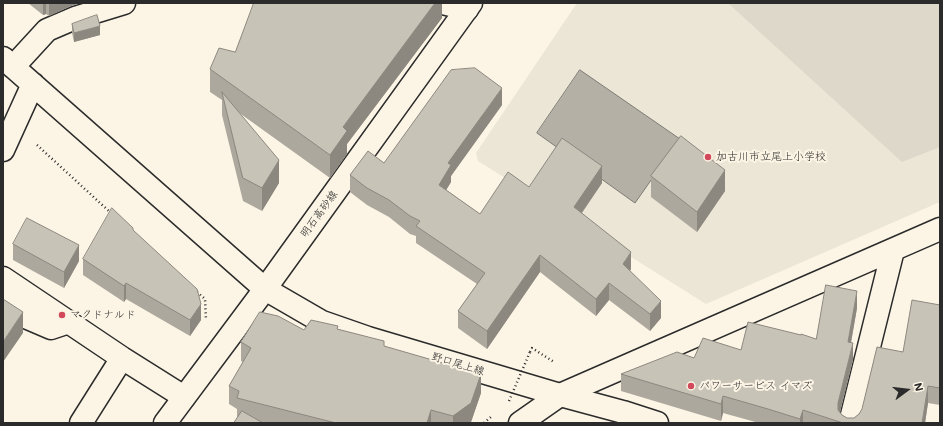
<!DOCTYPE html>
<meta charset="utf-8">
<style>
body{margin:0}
#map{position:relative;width:943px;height:426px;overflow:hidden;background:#fcf5e5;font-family:Mali,sans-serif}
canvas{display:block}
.frame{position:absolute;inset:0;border:4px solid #2b2b2b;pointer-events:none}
.north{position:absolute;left:887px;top:370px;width:40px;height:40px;-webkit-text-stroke:3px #fcf5e5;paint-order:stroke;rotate:75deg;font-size:11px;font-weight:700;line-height:16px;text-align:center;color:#2b2b2b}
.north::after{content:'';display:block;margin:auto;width:14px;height:18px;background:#2b2b2b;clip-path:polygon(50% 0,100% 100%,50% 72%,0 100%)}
</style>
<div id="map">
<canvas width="943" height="426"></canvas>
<div class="frame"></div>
<div class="north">N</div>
</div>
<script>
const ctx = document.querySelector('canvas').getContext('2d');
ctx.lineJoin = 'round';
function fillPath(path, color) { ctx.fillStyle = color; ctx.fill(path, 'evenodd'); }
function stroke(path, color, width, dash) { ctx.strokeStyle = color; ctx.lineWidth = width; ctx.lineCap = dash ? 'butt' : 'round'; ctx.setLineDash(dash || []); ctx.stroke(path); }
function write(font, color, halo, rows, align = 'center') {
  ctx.font = font + ' Mali,"Klee One",sans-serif'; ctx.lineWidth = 4; ctx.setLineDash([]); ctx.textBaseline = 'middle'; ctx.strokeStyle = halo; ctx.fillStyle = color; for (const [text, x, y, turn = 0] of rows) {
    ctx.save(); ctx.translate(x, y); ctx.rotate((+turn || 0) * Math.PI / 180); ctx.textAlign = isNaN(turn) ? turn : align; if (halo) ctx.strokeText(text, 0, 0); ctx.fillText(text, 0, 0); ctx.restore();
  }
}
fillPath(new Path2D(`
 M 577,3 L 940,3 L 940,202 L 706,304 L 478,161 L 476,153 Z`), '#ece6d7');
fillPath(new Path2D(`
 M 728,3 L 940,3 L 940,147 L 902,162 Z`), '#ded8ca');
const water = new Path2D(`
 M 580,70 L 680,139 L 635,203 L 537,133 Z`);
fillPath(water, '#b4b0a5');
stroke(water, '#7d7b74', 1);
const minor = new Path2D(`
 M 443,3 L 467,9
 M 3,58 L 265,289
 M 13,67 L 47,30 L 75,18 L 124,3
 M 3,150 L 33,84
 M 3,278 L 122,358 L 184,397
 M 3,302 L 23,316 L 51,328 L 69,322
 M 81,423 L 122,358
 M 520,423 L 560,395 L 940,229
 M 850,423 L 893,250`);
const major = new Path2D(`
 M 265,289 L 322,322 L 368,338 L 560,395 L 623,412 L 657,423
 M 165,423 L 265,289 L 471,3`);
stroke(minor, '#2b2b2b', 25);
stroke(major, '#2b2b2b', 25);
stroke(new Path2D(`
 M 37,145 L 111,213
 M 197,292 L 205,299 L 206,320
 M 530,352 L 532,348 L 554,362
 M 484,423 L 492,416`), '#2b2b2b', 2.5, [1, 3]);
stroke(minor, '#fcf5e5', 22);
stroke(major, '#fcf5e5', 22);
stroke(new Path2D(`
 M 509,401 L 530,352`), '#2b2b2b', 2.5, [1, 3]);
fillPath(new Path2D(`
 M 28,3 L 81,3 L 71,6 L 49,16 L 46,14 L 43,15 Z
 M 442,3 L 442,18 L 347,144 L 347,154 L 330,178 L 238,112 L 279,183 L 262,211 L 243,201 L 222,115 L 222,100 L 210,92 L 210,69 Z
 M 72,24 L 100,35 L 74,42 L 72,33 Z
 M 502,105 L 451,176 L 451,182 L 446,190 L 480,214 L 529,187 L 602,183 L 582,213 L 631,269 L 630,271 L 661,318 L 650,331 L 609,300 L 596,316 L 540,272 L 487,349 L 458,328 L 458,311 L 477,284 L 416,243 L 416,236 L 410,234 L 389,217 L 367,205 L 350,192 L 350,175 L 384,163 Z
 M 651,176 L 725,191 L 697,232 L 651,197 Z
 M 133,231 L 201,320 L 190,336 L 126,299 L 124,302 L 83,275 L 83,259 Z
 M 13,244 L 79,261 L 64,288 L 13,260 Z
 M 940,305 L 940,405 L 928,403 L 925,423 L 759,423 L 723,413 L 721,421 L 621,391 L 621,374 L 694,358 L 741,350 L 801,335 L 816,339 L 857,308 L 851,343 L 853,360 L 840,412 L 842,415 L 847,418 L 854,418 L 859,414 L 903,352 Z
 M 338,329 L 384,346 L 481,393 L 471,422 L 469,423 L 234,423 L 238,417 L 237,417 L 237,409 L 229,404 L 229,386 L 243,362 L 241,361 L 241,342 L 304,330 Z`), '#aca89d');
fillPath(new Path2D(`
 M 43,3 L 46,3 L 46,14 L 43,15 Z
 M 49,3 L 81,3 L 71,6 L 49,16 Z
 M 435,3 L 442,3 L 442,18 L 347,144 L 347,154 L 330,178 L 330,155 L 343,127 Z
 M 100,26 L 100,35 L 74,42 L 74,33 Z
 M 502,88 L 502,105 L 451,176 L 451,182 L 439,202 L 439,185 L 448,163 Z
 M 279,160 L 279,183 L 262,211 L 262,188 Z
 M 602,166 L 602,183 L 574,224 L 574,207 Z
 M 725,170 L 725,191 L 697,232 L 697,212 Z
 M 79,245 L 79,261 L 64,288 L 64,272 Z
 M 631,252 L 631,269 L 623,281 L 623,264 Z
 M 540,255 L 540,272 L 487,349 L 487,331 Z
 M 126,283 L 126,299 L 124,302 L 124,286 Z
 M 609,283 L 609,300 L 596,316 L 596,299 Z
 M 857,291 L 857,308 L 848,359 L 848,342 Z
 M 661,301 L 661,318 L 650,331 L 650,314 Z
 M 201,304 L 201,320 L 190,336 L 190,320 Z
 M 23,312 L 23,333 L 3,362 L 3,342 Z
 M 853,343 L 853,360 L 838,420 L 838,403 Z
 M 481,374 L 481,393 L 471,422 L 469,423 L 453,423 L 453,416 Z
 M 928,386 L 928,403 L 925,423 L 922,423 Z
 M 723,396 L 723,413 L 721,421 L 721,404 Z
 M 431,410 L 431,423 L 427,423 Z
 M 803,410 L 803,423 L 800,423 L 800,419 Z`), '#8c8880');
const building = new Path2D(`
 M 254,3 L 435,3 L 343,127 L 347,131 L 330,155 L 210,69 L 219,48 L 235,52 Z
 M 97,15 L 100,26 L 74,33 L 72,24 Z
 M 475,68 L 502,88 L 448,163 L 451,165 L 439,185 L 480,214 L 508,172 L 529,187 L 562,138 L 602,166 L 574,207 L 631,252 L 623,264 L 661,301 L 650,314 L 609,283 L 596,299 L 540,255 L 487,331 L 458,311 L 485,273 L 416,226 L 420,221 L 410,216 L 389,200 L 367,188 L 350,175 L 368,151 L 384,163 L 451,70 Z
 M 222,92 L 279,160 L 262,188 L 243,178 Z
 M 681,136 L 725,170 L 697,212 L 651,176 Z
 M 112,208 L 133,228 L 133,230 L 197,289 L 201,304 L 190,320 L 126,283 L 124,286 L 83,259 Z
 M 27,218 L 79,245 L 64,272 L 13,244 Z
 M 826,285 L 857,291 L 848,342 L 853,343 L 838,403 L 838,410 L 842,415 L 847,418 L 854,418 L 859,414 L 862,409 L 877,347 L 903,352 L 912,300 L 940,305 L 940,388 L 928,386 L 922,423 L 843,423 L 803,410 L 800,419 L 768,409 L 723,396 L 721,404 L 621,374 L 677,352 L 694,358 L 703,338 L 741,350 L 748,322 L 801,335 L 801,334 L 816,339 Z
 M 3,299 L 23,312 L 3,342 Z
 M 260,312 L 278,316 L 304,330 L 311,320 L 338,326 L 337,329 L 384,341 L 384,346 L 481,374 L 471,403 L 453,416 L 431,410 L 427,423 L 336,423 L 237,398 L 239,391 L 229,386 L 251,348 L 241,342 Z
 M 242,411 L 263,423 L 234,423 Z`);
fillPath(building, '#c8c3b7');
stroke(building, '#8c8880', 1);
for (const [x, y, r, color] of [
 [708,157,4,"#d1495b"],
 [62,315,4,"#d1495b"],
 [691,386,4,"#d1495b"]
]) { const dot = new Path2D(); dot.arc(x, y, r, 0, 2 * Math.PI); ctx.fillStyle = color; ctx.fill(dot); stroke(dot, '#fcf5e5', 1.5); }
write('11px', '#2b2b2b', '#fcf5e5', [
 ["加古川市立尾上小学校",716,157],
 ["マクドナルド",70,315],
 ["パワーサービス イマズ",699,386]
], 'left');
write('11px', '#2b2b2b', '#fcf5e5', [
 ["明石高砂線",319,214,-54],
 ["野口尾上線",458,364,17]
]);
</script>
